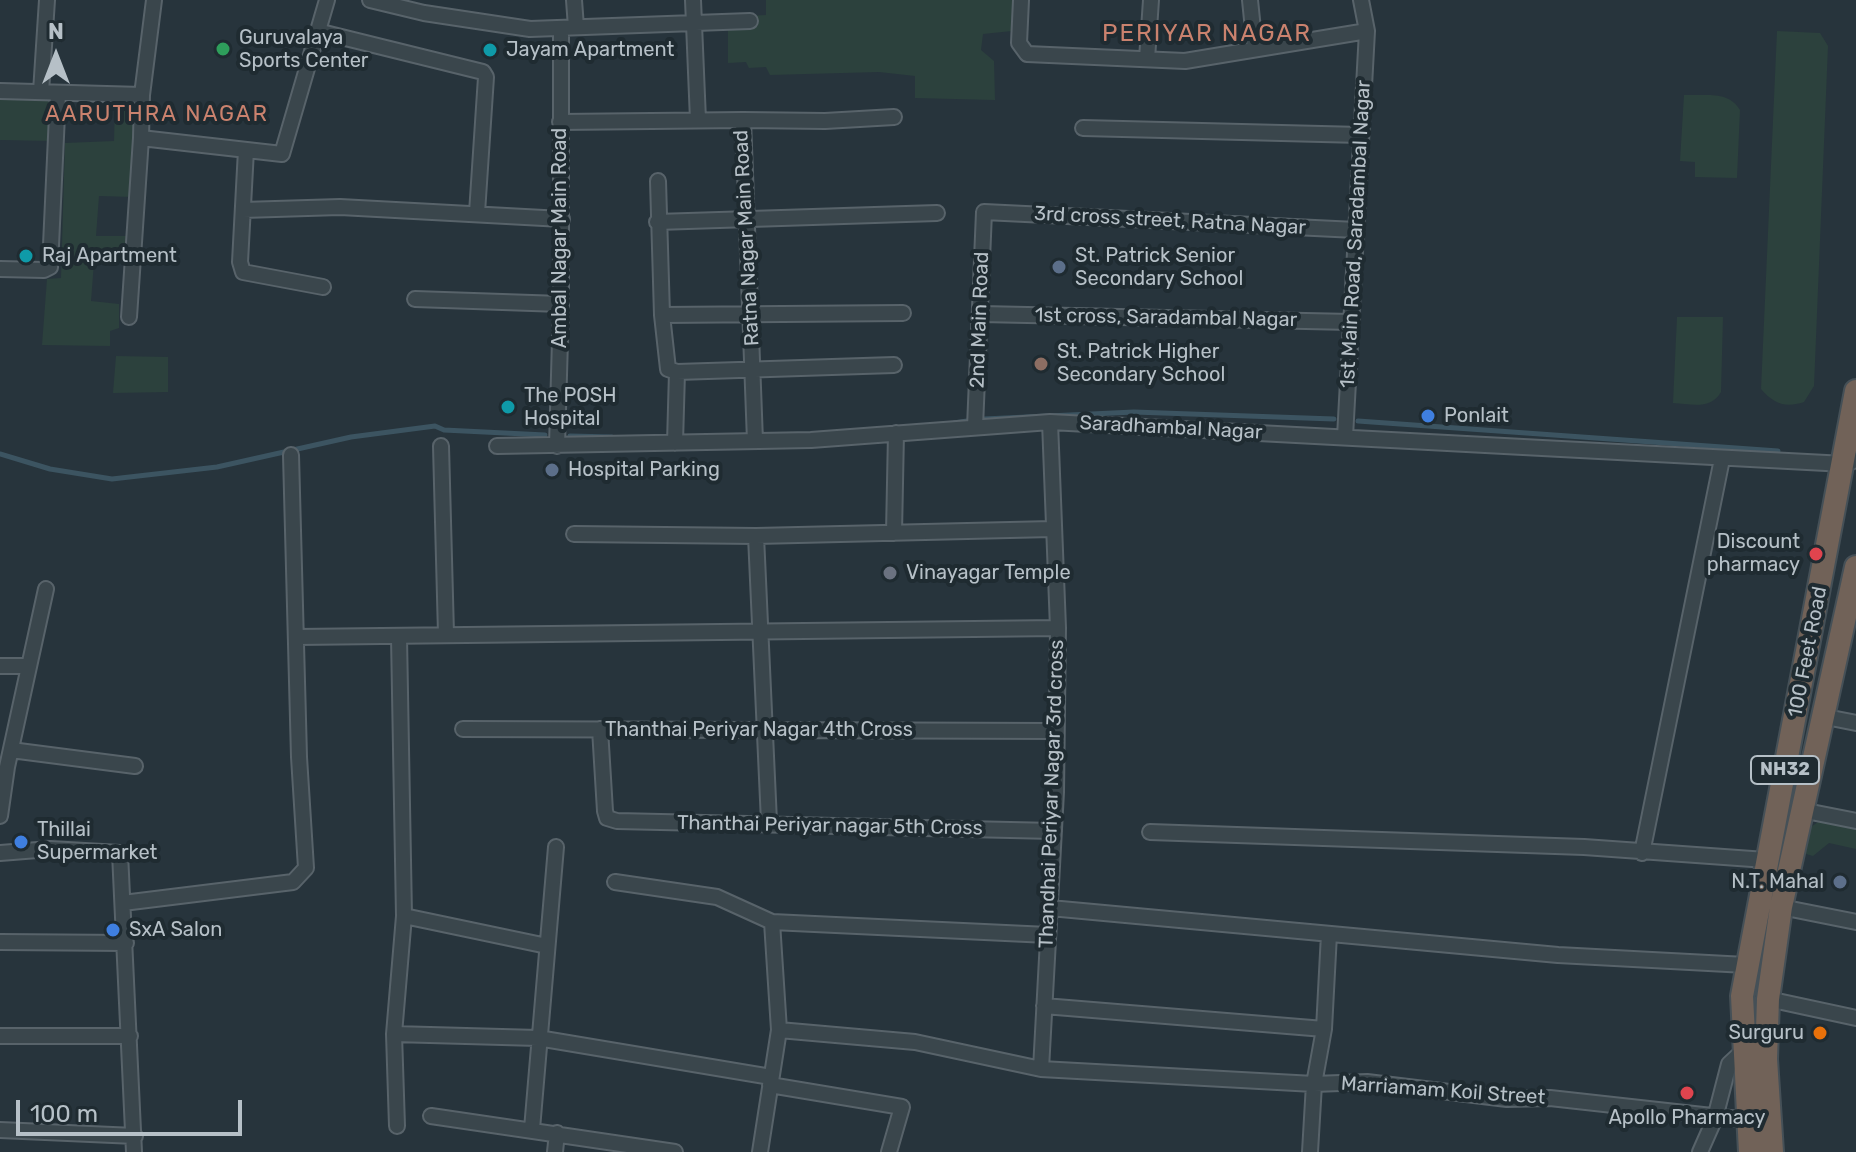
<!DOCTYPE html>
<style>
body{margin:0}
#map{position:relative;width:1856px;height:1152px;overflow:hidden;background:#27343c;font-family:Rubik,sans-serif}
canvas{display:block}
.north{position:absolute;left:16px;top:16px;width:80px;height:80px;-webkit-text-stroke:6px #1f2b31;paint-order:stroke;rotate:0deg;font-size:22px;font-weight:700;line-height:32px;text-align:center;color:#b6c0c7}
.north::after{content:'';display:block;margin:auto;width:28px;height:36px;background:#b6c0c7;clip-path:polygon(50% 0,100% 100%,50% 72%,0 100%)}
.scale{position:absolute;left:16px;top:1100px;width:226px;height:36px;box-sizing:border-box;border:4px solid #b6c0c7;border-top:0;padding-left:10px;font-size:24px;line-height:28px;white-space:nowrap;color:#b6c0c7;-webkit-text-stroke:6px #1f2b31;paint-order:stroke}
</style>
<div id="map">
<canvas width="1856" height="1152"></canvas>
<div class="north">N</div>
<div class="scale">100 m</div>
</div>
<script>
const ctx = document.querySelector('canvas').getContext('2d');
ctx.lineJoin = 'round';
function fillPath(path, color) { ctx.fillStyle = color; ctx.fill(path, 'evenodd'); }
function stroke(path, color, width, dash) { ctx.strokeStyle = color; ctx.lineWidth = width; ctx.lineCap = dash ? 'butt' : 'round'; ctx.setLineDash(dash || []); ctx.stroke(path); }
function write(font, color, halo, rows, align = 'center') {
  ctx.font = font + ' Rubik,sans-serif'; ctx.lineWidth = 8; ctx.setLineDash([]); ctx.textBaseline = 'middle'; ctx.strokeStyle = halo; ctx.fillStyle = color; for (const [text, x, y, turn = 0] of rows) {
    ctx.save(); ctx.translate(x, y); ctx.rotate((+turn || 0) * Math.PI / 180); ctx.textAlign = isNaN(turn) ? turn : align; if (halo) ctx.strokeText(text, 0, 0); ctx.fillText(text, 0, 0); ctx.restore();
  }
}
fillPath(new Path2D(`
 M 766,0 L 1013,0 L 1012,31 L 983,34 L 981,50 L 994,61 L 995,100 L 915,98 L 915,76 L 879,72 L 770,75 L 766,67 L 749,68 L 746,62 L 728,63 L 728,17 L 766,15 Z
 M 1777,31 L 1820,33 L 1828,46 L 1814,386 L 1804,402 C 1785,408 1774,404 1761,389 Z
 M 0,94 L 54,98 L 53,141 L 0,140 Z
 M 1684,95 C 1704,96 1729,90 1740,110 L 1737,178 L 1695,177 L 1695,162 L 1680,161 Z
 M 115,104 L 137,105 L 133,197 L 99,196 L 96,236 L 130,236 L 126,250 L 95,250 L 91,301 L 119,304 L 119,328 L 110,331 L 110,346 L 42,345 L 47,279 L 61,278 L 65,143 L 114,141 Z
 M 1677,317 L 1723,317 L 1721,392 C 1711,410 1691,404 1673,403 Z
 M 116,356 L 168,357 L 168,392 L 113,393 Z
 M 1821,820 L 1856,828 L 1856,849 L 1829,843 L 1813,856 L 1799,852 L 1805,831 Z`), '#2c413d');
stroke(new Path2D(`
 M 984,419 L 1134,412 L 1334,419
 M 1358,421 L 1778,451
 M 954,423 L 967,421
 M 570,436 L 612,437
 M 0,454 L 50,469 L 112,479 L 217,467 L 351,437 L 435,426 L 444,430 L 545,435`), '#3c5461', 5);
const minor = new Path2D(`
 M 370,0 L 424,13 L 530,29 L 750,21
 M 574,0 L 576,27
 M 693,0 L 698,120
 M 1021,0 L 1019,43 L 1027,54 L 1185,61 L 1367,31
 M 1250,0 L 1255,49
 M 317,31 L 483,72 L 486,77 L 477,213
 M 1147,59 L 1151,0
 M 0,91 L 142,95 L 141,138 L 282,154 L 327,0
 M 41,92 L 47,0
 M 142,95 L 154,0
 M 743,120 L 825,121 L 894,117
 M 560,122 L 743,120 L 755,441
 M 1083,128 L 1361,135
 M 246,150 L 240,262 L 243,272 L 323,287
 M 658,181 L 662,315 L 668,369 L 677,372 L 894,365
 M 243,210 L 340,207 L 562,219
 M 657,222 L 937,213
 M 0,269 L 44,270 L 50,267 L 58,93
 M 415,299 L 561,304
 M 981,314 L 1352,322
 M 662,315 L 903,313
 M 129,317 L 141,138
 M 975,427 L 984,212 L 1356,230
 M 1345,437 L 1367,31 L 1361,0
 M 675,443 L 677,372
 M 441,446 L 446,634
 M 497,446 L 811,440 L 1050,422 L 1845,464 L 1856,460
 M 557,446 L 561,304 L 561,29
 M 894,533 L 896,433
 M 574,534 L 756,536 L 1052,529
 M 756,536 L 769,822
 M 297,637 L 1058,628
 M 399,637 L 404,916 L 547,946
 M 0,666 L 29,666
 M 1821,716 L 1856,723
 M 463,729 L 1055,731
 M 600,729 L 605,811 L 607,818 L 617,821 L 1054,831
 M 11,750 L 135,766
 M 1801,810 L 1856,821
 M 0,816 L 7,767 L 46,589
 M 1150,832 L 1584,847 L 1766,860
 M 0,853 L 50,849 L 120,853 L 134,1152
 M 1642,853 L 1722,459
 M 615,882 L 717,897 L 772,922 L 1048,935
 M 123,903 L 293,882 L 306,868 L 299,757 L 291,455
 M 1781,907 L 1856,922
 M 1050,908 L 1558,955 L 1746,965
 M 772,922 L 779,1030
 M 0,942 L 126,943
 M 1768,999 L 1856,1018
 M 1044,1006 L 1324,1029
 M 394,1034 L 538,1038 L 771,1077
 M 0,1036 L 130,1036
 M 1041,1069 L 1056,792 L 1058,628 L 1050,422
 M 770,1085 L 902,1107 L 889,1152
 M 431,1116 L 675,1152
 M 397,1126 L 394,1034 L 404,916
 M 532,1129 L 556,847
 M 0,1130 L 135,1136
 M 555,1152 L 557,1133
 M 760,1152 L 779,1030 L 915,1042 L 1041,1069 L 1314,1084 L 1367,1082 L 1507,1099 L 1550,1098 L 1748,1120
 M 1310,1152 L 1314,1084 L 1324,1029 L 1329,934
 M 1700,1152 L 1715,1118 L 1729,1064 L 1743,1051`);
const highway = new Path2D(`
 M 1750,1152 L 1742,996 L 1856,391
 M 1772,1152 L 1766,1059 L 1768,999 L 1781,907 L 1856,567`);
stroke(minor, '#58636a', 18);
stroke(highway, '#455057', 26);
stroke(minor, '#3a464c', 14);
stroke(highway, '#716258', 22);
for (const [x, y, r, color] of [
 [223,49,8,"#2e9e5b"],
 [490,50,8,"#0f9aa8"],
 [26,256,8,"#0f9aa8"],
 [1059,267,8,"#5c6f8a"],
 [1041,364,8,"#8d6e63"],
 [508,407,8,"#0f9aa8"],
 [1428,416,8,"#3f7fe0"],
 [552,470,8,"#5c6f8a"],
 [1816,554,8,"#e0444e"],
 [890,573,8,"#6b7280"],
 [21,842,8,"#3f7fe0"],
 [1840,882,8,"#5c6f8a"],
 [113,930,8,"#3f7fe0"],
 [1820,1033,8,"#e8710a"],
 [1687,1093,8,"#e0444e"]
]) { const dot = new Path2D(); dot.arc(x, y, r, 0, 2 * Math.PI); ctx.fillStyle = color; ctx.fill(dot); stroke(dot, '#1f2b31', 3); }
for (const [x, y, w] of [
 [1785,770,68]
]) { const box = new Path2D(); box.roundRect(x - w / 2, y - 14, w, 28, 6); ctx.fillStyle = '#1f2b31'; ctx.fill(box); stroke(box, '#b6c0c7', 2); }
write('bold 18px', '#b6c0c7', null, [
 ["NH32",1785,770]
]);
write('20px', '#b6c0c7', '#1f2b31', [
 ["Guruvalaya",239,38],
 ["Sports Center",239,61],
 ["Jayam Apartment",506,50],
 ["Raj Apartment",42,256],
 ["St. Patrick Senior",1075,256],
 ["Secondary School",1075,279],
 ["St. Patrick Higher",1057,352],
 ["Secondary School",1057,375],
 ["The POSH",524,396],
 ["Hospital",524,419],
 ["Ponlait",1444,416],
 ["Hospital Parking",568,470],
 ["Discount",1800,542,"right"],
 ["pharmacy",1800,565,"right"],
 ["Vinayagar Temple",906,573],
 ["Thillai",37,830],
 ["Supermarket",37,853],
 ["N.T. Mahal",1824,882,"right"],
 ["SxA Salon",129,930],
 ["Surguru",1804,1033,"right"],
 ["Apollo Pharmacy",1687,1118,"center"]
], 'left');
write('20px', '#b6c0c7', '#1f2b31', [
 ["3rd cross street, Ratna Nagar",1170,221,3],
 ["1st Main Road, Saradambal Nagar",1356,234,-87],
 ["Ambal Nagar Main Road",560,238,-90],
 ["Ratna Nagar Main Road",747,238,-93],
 ["1st cross, Saradambal Nagar",1166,318,1],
 ["2nd Main Road",980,320,-88],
 ["Saradhambal Nagar",1171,428,3],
 ["100 Feet Road",1808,652,-79],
 ["Thanthai Periyar Nagar 4th Cross",759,730],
 ["Thandhai Periyar Nagar 3rd cross",1052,794,-88],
 ["Thanthai Periyar nagar 5th Cross",830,826,1],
 ["Marriamam Koil Street",1443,1091,4]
]);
ctx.letterSpacing = '2px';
write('22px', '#ca826e', '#1f2b31', [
 ["AARUTHRA NAGAR",157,115]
]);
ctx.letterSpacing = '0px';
ctx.letterSpacing = '2px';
write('24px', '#ca826e', '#1f2b31', [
 ["PERIYAR NAGAR",1207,34]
]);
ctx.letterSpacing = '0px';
</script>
